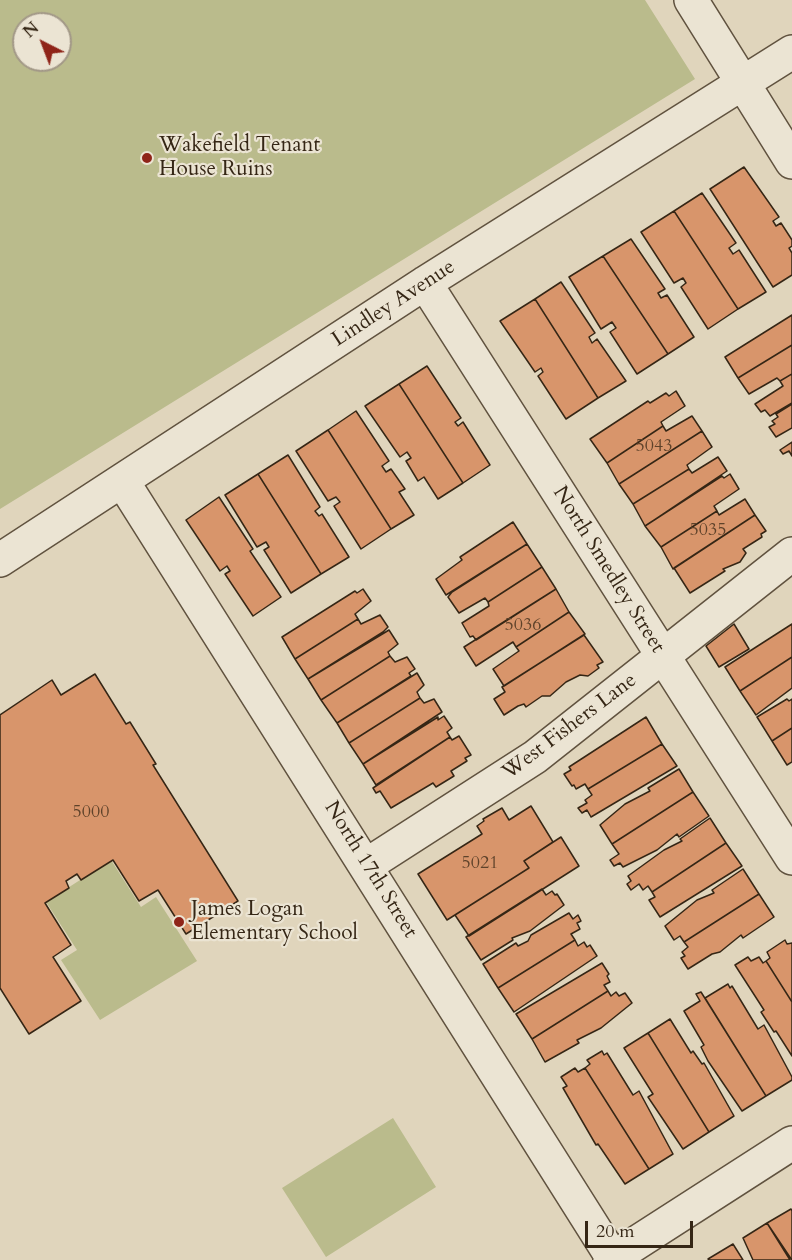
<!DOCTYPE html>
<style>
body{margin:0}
#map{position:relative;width:792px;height:1260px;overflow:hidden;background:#e0d5bc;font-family:Cardo,serif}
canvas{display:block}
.north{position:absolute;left:12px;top:12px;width:60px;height:60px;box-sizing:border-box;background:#ebe4d3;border:2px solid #a29887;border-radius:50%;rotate:318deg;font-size:16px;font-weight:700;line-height:24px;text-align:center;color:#352615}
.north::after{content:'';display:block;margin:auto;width:21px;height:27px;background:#8f2418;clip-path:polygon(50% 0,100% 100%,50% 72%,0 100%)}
.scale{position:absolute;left:585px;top:1221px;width:108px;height:27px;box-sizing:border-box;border:3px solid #352615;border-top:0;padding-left:8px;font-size:18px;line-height:21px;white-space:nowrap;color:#352615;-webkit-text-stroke:4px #ebe4d3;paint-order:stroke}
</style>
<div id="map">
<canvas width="792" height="1260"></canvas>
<div class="north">N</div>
<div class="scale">20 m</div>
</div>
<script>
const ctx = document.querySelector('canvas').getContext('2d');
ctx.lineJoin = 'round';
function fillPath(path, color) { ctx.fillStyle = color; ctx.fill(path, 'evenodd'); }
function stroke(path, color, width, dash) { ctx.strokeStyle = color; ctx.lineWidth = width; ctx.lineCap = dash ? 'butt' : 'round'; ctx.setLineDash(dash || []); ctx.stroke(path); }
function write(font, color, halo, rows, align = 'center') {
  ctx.font = font + ' Cardo,serif'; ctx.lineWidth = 4.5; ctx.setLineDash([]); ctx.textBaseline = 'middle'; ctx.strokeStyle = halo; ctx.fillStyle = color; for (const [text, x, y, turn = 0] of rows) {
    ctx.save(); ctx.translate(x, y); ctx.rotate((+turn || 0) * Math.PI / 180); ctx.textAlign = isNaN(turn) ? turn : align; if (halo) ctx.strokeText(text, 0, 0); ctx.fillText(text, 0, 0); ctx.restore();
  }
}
fillPath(new Path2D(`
 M 0,0 L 645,0 L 695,79 L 0,509 ZM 24,24 L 60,24 L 60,60 L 24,60 Z
 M 111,860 L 141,907 L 156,897 L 197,961 L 100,1020 L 61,960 L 77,950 L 46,902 Z
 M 393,1118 L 436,1187 L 326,1257 L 282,1188 Z`), '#babb8c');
const building = new Path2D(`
 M 744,167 L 779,217 L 773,221 L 776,226 L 781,223 L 792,240 L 792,246 L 789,248 L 792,253 L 792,275 L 773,287 L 710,189 Z
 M 702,193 L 736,243 L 729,248 L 733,254 L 739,250 L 766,292 L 738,309 L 674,211 Z
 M 674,211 L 738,309 L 708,329 L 681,287 L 686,283 L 683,278 L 674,283 L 641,232 Z
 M 631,239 L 665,289 L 658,293 L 661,298 L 667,295 L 694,337 L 668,354 L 603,256 Z
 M 603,256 L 668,354 L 637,374 L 610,332 L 616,328 L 612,322 L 601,329 L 569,277 Z
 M 561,282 L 595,333 L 589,337 L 592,343 L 597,339 L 626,381 L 598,398 L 535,299 Z
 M 535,299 L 598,398 L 566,419 L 538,376 L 543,372 L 541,368 L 535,372 L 500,321 Z
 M 792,315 L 792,345 L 738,378 L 725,357 Z
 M 792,345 L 792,374 L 780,381 L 777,378 L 749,394 L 738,378 Z
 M 427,366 L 461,418 L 455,422 L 458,426 L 463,422 L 490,465 L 463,483 L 399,384 Z
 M 792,374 L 792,403 L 770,416 L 765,410 L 761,412 L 755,404 L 783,386 L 780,381 Z
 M 399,384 L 463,483 L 438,499 L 424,477 L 418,481 L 406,461 L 411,458 L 407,452 L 400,457 L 365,406 Z
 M 676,391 L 685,406 L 661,422 L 663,426 L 607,463 L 590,439 L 648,401 L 650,403 L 666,393 L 669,396 Z
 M 792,404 L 792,428 L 776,437 L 769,427 L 775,424 L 772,421 L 778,417 L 776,414 Z
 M 356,411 L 389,461 L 382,466 L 386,472 L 391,469 L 405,489 L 399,492 L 414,515 L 391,529 L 328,430 Z
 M 692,416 L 702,431 L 619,484 L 607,463 L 663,426 L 666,431 Z
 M 328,430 L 391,529 L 361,549 L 334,506 L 340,502 L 336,497 L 328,501 L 296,451 Z
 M 702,431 L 712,447 L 687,465 L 689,469 L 633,504 L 619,484 Z
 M 792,442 L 792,456 L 789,451 L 783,454 L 780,450 Z
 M 288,455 L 320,507 L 315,511 L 319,516 L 322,514 L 349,557 L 321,574 L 258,474 Z
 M 718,457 L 727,471 L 645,526 L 633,504 L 689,469 L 692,473 Z
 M 258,474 L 321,574 L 291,593 L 264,550 L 269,547 L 266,542 L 257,547 L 225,495 Z
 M 730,474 L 739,489 L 714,506 L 717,511 L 661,547 L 645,526 L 722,476 L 724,478 Z
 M 219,497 L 253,549 L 250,551 L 281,597 L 253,616 L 225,574 L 230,571 L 227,566 L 220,571 L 186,520 Z
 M 745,499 L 755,515 L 673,569 L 661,547 L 717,511 L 719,515 Z
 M 755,515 L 766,531 L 761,534 L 762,537 L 743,549 L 746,553 L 740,562 L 723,569 L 725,571 L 690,593 L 674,568 Z
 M 513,522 L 527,544 L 446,595 L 436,579 L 462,560 L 460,557 Z
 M 527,544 L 542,567 L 488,602 L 485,598 L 459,613 L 448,597 L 452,592 Z
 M 542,567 L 556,589 L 476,640 L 473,636 L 470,637 L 462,623 L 489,606 L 488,602 Z
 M 363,589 L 371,601 L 355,614 L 358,619 L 295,659 L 282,637 L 355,591 L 357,593 Z
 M 556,589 L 569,612 L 516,647 L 513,642 L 476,666 L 464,647 Z
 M 569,612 L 585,634 L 504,686 L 493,669 L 519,651 L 516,647 Z
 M 380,615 L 388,627 L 383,632 L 308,679 L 295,659 L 358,619 L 361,624 Z
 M 734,624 L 749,649 L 719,667 L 706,646 Z
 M 792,624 L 792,657 L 740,691 L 725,667 Z
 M 389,630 L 398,644 L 388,652 L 390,656 L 321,700 L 308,679 Z
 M 584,635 L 603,662 L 597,665 L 599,668 L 588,676 L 580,675 L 566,682 L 550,696 L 542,696 L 526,707 L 524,704 L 518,706 L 504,715 L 494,699 L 505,692 L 502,687 Z
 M 390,656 L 395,662 L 407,657 L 415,669 L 409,673 L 411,676 L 337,723 L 321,700 Z
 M 792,657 L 792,688 L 756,715 L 740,691 Z
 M 417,673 L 424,685 L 417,692 L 420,698 L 349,743 L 337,723 Z
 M 95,674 L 126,724 L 130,722 L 156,764 L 153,765 L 238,901 L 186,934 L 158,890 L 139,901 L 113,860 L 81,880 L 77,874 L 66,881 L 69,888 L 45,903 L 71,945 L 53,957 L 81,1001 L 29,1034 L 0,988 L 0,715 L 52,680 L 61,695 Z
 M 420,698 L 424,703 L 434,699 L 442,712 L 363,764 L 349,743 Z
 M 787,699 L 789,701 L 792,699 L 792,728 L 772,741 L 757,717 Z
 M 444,716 L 452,728 L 447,732 L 450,737 L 376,785 L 363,764 L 438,717 L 438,720 Z
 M 646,717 L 662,744 L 588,789 L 585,784 L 576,789 L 574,785 L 572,786 L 564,774 L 571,770 L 569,767 Z
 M 792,728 L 792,762 L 787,765 L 772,741 Z
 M 459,736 L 471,755 L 465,758 L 467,761 L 451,771 L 454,776 L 436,787 L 433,783 L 391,808 L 380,791 L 376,793 L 373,788 L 450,737 L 452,740 Z
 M 662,744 L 677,766 L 591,817 L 587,810 L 582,813 L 578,808 L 587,803 L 585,800 L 592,795 L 588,789 Z
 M 679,769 L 693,792 L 612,844 L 600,825 L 625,804 L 650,791 L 648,788 Z
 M 693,792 L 709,816 L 679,837 L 677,834 L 657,850 L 623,867 L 620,863 L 614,866 L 610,860 L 619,854 L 612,844 Z
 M 531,806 L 553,842 L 524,861 L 529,868 L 447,920 L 418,874 L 482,834 L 477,826 L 484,821 L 483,819 L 502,808 L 509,820 Z
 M 710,818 L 726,843 L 652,892 L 648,886 L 643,890 L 639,884 L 631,890 L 627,884 L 631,881 L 628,876 L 664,850 L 682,841 L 680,839 Z
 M 561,837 L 579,866 L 469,936 L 455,915 L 529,868 L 524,861 Z
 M 726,843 L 742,866 L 660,917 L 649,900 L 655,897 L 652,892 Z
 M 743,869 L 759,894 L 684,942 L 680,936 L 674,940 L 665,926 L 697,900 L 714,893 L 712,890 Z
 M 542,889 L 546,895 L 552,891 L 555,895 L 557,894 L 564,905 L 530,931 L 512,938 L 513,940 L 481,960 L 466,937 Z
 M 759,894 L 774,917 L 743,938 L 741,935 L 720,952 L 712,954 L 688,969 L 681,958 L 685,956 L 682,952 L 688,947 L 684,942 Z
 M 569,913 L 573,919 L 578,915 L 581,921 L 577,923 L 580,929 L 571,934 L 575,940 L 498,988 L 483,964 L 516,943 L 518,946 L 528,941 L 531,935 Z
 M 575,940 L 578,946 L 584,942 L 587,947 L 590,945 L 597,956 L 514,1012 L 498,988 Z
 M 785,940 L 787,944 L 792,943 L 792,1002 L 766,961 L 770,958 L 767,952 Z
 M 748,957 L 751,961 L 759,957 L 763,963 L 766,961 L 792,1002 L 792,1056 L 776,1031 L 774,1032 L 761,1012 L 764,1010 L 735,965 Z
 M 602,963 L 609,974 L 607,976 L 610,982 L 604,985 L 608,991 L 532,1039 L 516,1014 Z
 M 728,984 L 730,988 L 732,986 L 758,1029 L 764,1025 L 792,1077 L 792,1080 L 766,1096 L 705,998 Z
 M 608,991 L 611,996 L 616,992 L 619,996 L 625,993 L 632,1003 L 601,1028 L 577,1040 L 579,1043 L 545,1062 L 532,1039 Z
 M 701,992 L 766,1096 L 742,1111 L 708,1061 L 701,1047 L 704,1045 L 684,1011 L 700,1001 L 696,994 Z
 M 670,1019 L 691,1053 L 693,1051 L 702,1064 L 704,1063 L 734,1116 L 709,1132 L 648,1033 Z
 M 648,1033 L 709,1132 L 683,1149 L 648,1097 L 653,1094 L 624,1048 Z
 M 602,1051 L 604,1055 L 607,1053 L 633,1095 L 639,1091 L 673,1154 L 649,1169 L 585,1068 L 590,1064 L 587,1060 Z
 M 575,1068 L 578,1072 L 585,1068 L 649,1169 L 625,1184 L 598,1144 L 596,1145 L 563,1088 L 567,1086 L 561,1077 Z
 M 791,1209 L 792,1211 L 792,1260 L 767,1223 Z
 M 767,1223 L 790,1260 L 753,1260 L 743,1238 Z
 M 733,1244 L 743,1260 L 709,1260 L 708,1259 Z`);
fillPath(building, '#d8956b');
stroke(building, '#352615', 1.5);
const minor = new Path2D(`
 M 691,0 L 792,162
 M 425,283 L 792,858
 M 123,482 L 614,1260
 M 0,560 L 425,283 L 792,52
 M 367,865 L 535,757 L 792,554
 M 610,1260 L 792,1143`);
stroke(minor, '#60523f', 36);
stroke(minor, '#ebe4d3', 33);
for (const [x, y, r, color] of [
 [147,158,6,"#8f2418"],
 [179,922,6,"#8f2418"]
]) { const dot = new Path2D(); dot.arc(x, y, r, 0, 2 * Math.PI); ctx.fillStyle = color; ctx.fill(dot); stroke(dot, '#ebe4d3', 2); }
write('18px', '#5e422a', null, [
 ["5043",654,447],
 ["5035",708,531],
 ["5036",523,626],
 ["5000",91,813],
 ["5021",480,864]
]);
write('21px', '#352615', '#ebe4d3', [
 ["Wakefield Tenant",159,146],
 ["House Ruins",159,170],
 ["James Logan",191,910],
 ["Elementary School",191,934]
], 'left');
write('21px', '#352615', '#ebe4d3', [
 ["Lindley Avenue",394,304,-33],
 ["North Smedley Street",608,570,58],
 ["West Fishers Lane",570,727,-37],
 ["North 17th Street",370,870,58]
]);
</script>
